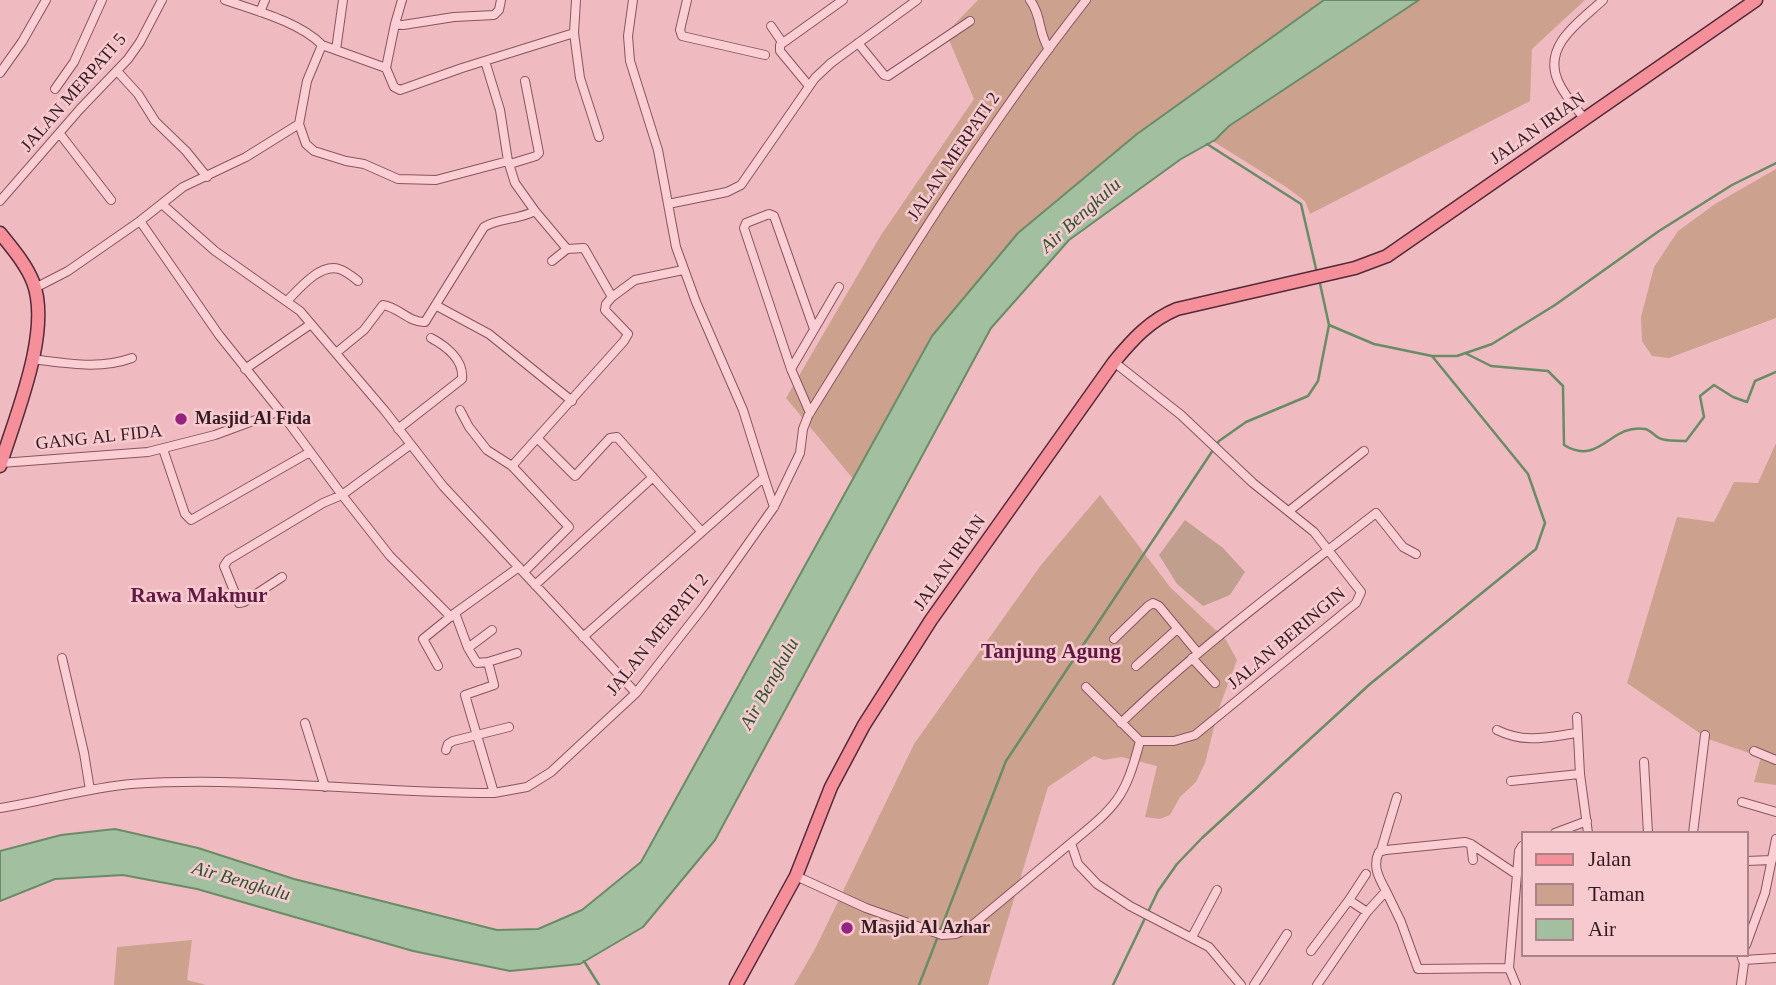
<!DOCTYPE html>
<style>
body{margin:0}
#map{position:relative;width:1776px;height:985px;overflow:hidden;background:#efbbc0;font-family:Georgia,serif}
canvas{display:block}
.legend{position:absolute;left:1521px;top:831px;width:228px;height:126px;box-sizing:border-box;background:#f6cace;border:2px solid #a88489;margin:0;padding:9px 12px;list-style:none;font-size:21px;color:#341a22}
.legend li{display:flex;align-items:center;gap:14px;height:35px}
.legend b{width:35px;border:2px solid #a88489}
</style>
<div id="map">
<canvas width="1776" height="985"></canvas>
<ul class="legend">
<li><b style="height:9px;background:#f5909b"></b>Jalan</li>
<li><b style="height:19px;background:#cca28f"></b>Taman</li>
<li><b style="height:19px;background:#a2bf9f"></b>Air</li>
</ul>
</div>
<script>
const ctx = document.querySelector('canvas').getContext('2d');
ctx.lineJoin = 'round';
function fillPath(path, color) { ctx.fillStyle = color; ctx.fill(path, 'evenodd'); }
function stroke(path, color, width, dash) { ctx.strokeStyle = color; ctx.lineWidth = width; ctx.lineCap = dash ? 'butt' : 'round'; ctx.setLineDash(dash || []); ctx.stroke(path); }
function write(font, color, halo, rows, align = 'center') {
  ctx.font = font + ' Georgia,serif'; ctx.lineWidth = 5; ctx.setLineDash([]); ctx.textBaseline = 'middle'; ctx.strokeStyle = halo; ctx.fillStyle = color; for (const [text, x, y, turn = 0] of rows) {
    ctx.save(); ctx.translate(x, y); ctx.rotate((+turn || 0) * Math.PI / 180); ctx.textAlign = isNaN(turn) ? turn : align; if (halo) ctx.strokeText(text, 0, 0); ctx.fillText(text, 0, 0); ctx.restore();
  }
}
fillPath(new Path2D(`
 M 978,0 L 1585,0 L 1532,49 L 1530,101 L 1310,214 L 1305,201 L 1286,187 L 1200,133 L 1150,133 L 859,486 L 786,398 L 881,235 L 974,99 L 946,33 Z
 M 1776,169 L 1776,318 L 1669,358 L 1652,356 L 1642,341 L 1641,317 L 1654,267 L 1678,231 L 1715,204 Z
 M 1776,443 L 1776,785 L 1754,782 L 1761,757 L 1708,739 L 1627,683 L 1677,517 L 1714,522 L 1734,482 L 1758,483 Z
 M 1100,495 L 1170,587 L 1226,640 L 1237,660 L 1219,708 L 1205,763 L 1196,782 L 1180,797 L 1170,815 L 1160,819 L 1145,817 L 1157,766 L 1121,757 L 1104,760 L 1094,756 L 1048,787 L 988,985 L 794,985 L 816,947 L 914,744 L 1041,565 Z
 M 192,940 L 187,980 L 206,985 L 114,985 L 117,947 Z`), '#cca28f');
fillPath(new Path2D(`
 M 1185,520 L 1223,548 L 1245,572 L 1230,595 L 1203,606 L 1177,584 L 1159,555 Z`), '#c09f8f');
const water = new Path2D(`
 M 1324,0 L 1419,0 L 1229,126 L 1215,140 L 1181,159 L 1069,240 L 991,328 L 715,840 L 643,927 L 580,964 L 510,971 L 413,951 L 197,889 L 123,875 L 55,879 L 0,901 L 0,851 L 61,835 L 115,829 L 198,848 L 294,879 L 497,930 L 538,929 L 582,910 L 641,862 L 932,336 L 1018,233 L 1137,134 Z`);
fillPath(water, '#a2bf9f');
stroke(water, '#698c67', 2);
stroke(new Path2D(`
 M 1207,144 L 1301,204 L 1317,273
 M 1465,353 L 1491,366 L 1548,371 L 1563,386 L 1564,445 C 1600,467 1610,423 1645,429 C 1650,430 1654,435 1659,438 C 1666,442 1678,440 1686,441 L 1704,417 L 1700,396 L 1714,385 L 1733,397 L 1747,402 L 1755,381 L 1776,372
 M 1432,356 L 1457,356 L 1492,344 L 1555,305 L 1659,231 L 1732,185 L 1776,163
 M 584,961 L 599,985
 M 919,985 L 1006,761 L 1219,441 L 1246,422 L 1308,396 L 1318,381 L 1329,325 L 1319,279
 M 1113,985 L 1158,891 L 1177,864 L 1202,838 L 1370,684 L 1536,549 L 1545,523 L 1528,474 L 1432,356 L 1374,344 L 1329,325`), '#698c67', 2.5);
const street = new Path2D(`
 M 225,0 C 254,10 300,22 322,45
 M 687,0 L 680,30 L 682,36 L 765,55
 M 1030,0 C 1042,16 1038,33 1049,49
 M 260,12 L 265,0
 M 395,24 L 403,25 L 454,17 L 494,15 L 499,10 L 501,0
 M 771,26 L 782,42
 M 574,33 L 580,78 L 599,137
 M 858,43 L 884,75 L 888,76 L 970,21
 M 336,50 L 343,0
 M 485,61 L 500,110 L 508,161 L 515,183 L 535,211 L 567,249 L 584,248 L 612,297 L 606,304 L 605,310 L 628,334 L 624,341 L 512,466
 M 386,68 L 394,87 L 400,90 L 462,68 L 574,33 L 576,0
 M 117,71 L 138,94 L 155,121 L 186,151 L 207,177
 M 0,73 L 22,42 L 46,0
 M 809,86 L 780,51 L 780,45 L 843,0
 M 55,89 L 74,62 L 102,0
 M 1584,118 C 1575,107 1564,95 1558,81 C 1542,45 1581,21 1603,0
 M 299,124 L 306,144 L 314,151 L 346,161 L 364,164 L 398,179 L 436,180 L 508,161
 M 60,134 L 111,200
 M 510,164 L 536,156 L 539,153 L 525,81
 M 0,201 L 80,109 L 128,59 L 140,42 L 162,0
 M 668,204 L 727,192 L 741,185 L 815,78 L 831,63 L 917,0
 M 163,205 L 215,251 L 300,311 L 385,411 L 443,486 L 636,693
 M 140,221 L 219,335 L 280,411 L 342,495 L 390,556 L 451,617
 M 552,261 L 567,249
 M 35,288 L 68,271 L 140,221 L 183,187 L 246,157 L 299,124 L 307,81 L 322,45 L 386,68 L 395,24 L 402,0
 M 612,297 L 635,280 L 683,270
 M 287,301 C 299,289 320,263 339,269 C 346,271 353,277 358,281
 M 437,306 L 489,334 L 572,401
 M 336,353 L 364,330 L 383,305 C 398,307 410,323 425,322 L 484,227 C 498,218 518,220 535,211
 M 31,359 C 66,363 99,370 132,358
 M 1114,362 L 1181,415 L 1253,483 L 1314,532 L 1361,592 L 1356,603 L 1195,735 L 1174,741 L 1140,741 C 1125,799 1116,806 1071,843 L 1078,864 L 1097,884 L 1130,906 L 1209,947 L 1241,985
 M 245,369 L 311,324
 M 791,369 L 839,287
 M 460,410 L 469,427 L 487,450 L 512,466 L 569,527 L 524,572
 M 810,413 L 791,369 L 744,228 L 746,223 L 769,214 L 774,216 L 814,329
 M 398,429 L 462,379 C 464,360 446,346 431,338
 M 537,438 L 575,476 L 610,438 L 617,437 L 701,531
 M 163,449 L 185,514 L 191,520 L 310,452
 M 1,463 L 148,452 L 215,435 L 280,411
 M 764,477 L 774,507
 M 1289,511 L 1364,451
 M 282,577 L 244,602 L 239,603 L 224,566 L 228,560 L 323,503 L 342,495 L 410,445
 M 535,585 L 653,477
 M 455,613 L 468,648 L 492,630
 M 583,637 L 764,477 L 743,410 L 696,302 L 676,247 L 658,150 L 630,61 L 628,36 L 633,0
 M 1114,639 L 1148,606 L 1153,603 L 1159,606 L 1198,653
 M 468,648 L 477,663 L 488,662 L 494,685 L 465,695 L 494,793
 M 62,658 L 84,753 L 90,790
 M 1192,658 L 1215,683
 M 488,662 L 517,653
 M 438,666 L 423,639 L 455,613 L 519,567
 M 1136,666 L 1177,629
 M 1086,687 L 1140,741
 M 1577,717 L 1580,774 L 1588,833
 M 305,723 L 325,787
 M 1121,723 C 1199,647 1290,580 1376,513 L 1403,547 L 1416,554
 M 1497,730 C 1525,744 1548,737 1577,733
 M 446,750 L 448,744 L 453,741 L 509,727
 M 1754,751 L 1776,760
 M 1644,762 L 1648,833
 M 1511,781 L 1580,774
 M 1742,802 L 1776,812
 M 0,808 C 44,801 87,788 131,784 C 252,776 373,793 494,793 L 527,787 L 551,772 L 636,693 L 654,670 L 704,606 L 774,507 L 800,453 L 803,429 L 808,416 C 896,274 983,131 1086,0
 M 1555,833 L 1587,821
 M 1693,833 L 1705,735
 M 1471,844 L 1473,860
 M 1381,850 L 1397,797
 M 1746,861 L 1772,860
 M 796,876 L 866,908 L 942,935 L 956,934 L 970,927 L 1071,843
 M 1386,891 C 1379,878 1372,866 1379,852 L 1386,850 L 1465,842 L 1471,844 L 1516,874
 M 1349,900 L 1366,874
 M 1192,937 L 1217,890
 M 1746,945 L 1765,893 L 1776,839
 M 1311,951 L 1349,900 L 1367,912
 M 1741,955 L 1744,963 L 1741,985
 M 1744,960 L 1776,958
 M 1509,968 L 1516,985
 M 1254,985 L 1287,934
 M 1317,985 L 1367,912 L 1386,891 L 1401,922 L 1418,969 L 1509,968 L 1519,851 L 1522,846`);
const primary = new Path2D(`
 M 0,233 C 12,248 26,264 33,282 C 52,331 15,417 0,466
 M 736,985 L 796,876 L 831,787 L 864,725 L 931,620 L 1114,362 C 1132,340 1150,320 1177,309 L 1355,268 L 1387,256 L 1756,0`);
stroke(street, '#865562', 10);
stroke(primary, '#532a38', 15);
stroke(street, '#faced2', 8);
stroke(primary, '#f5909b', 12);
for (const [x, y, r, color] of [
 [181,419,7,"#962381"],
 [847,928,7,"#962381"]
]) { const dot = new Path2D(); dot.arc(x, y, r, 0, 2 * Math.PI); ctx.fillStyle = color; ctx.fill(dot); stroke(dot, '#f6cace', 2.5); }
write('18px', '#341a22', '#f6cace', [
 ["JALAN MERPATI 5",74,93,-49],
 ["JALAN IRIAN",1538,129,-35],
 ["JALAN MERPATI 2",954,157,-56],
 ["GANG AL FIDA",99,438,-6],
 ["JALAN IRIAN",950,563,-55],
 ["JALAN MERPATI 2",658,635,-51],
 ["JALAN BERINGIN",1287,639,-40]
]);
write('bold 18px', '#341a22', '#f6cace', [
 ["Masjid Al Fida",195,419],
 ["Masjid Al Azhar",861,928]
], 'left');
write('italic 19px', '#29552e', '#f6cace', [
 ["Air Bengkulu",1081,216,-42],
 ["Air Bengkulu",770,684,-61],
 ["Air Bengkulu",241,882,16]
]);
write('bold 21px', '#621844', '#f6cace', [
 ["Rawa Makmur",199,597],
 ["Tanjung Agung",1051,653]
]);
</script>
